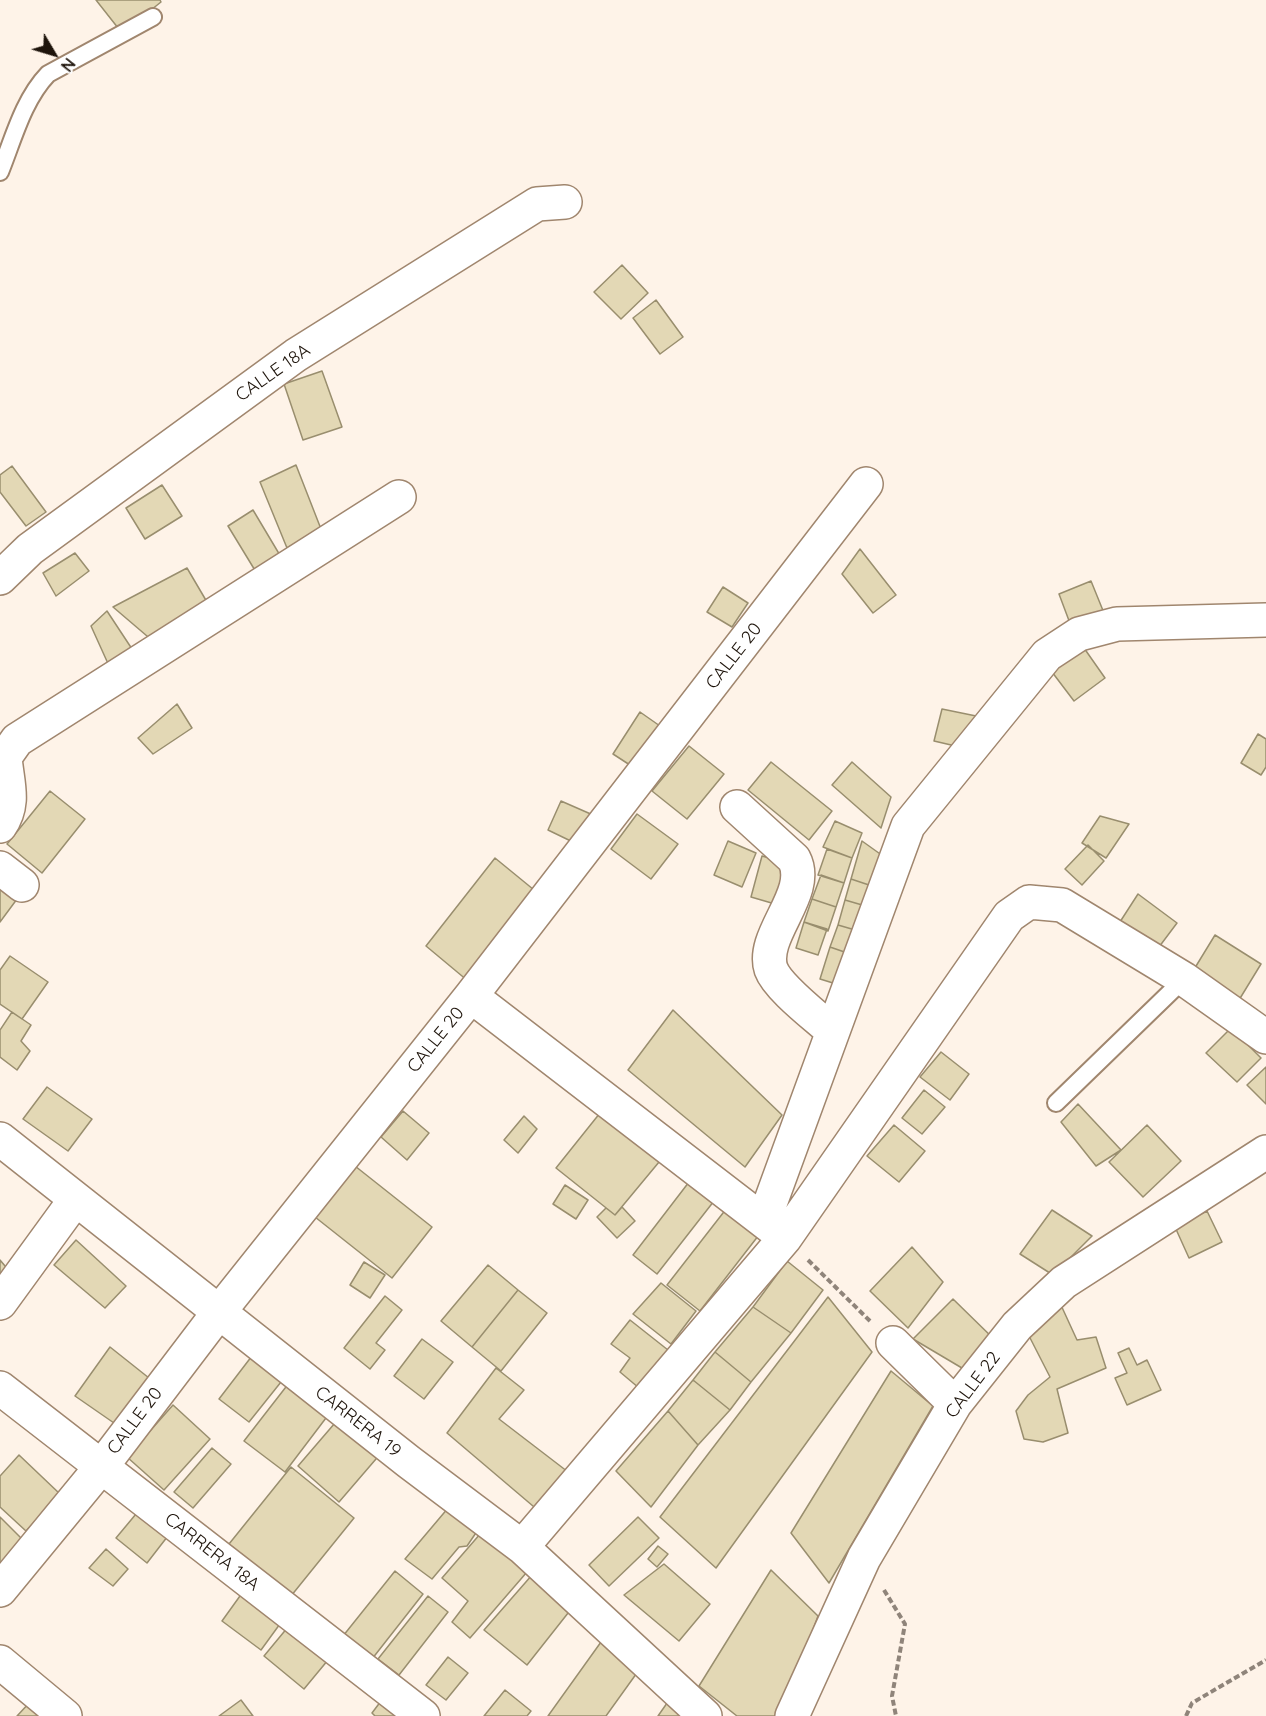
<!DOCTYPE html>
<style>
body{margin:0}
#map{position:relative;width:1266px;height:1716px;overflow:hidden;background:#fef3e8;font-family:Quicksand,sans-serif}
canvas{display:block}
.north{position:absolute;left:24px;top:24px;width:60px;height:60px;-webkit-text-stroke:4px #fff;paint-order:stroke;rotate:128deg;font-size:16px;font-weight:700;line-height:24px;text-align:center;color:#1e140b}
.north::after{content:'';display:block;margin:auto;width:21px;height:27px;background:#1e140b;clip-path:polygon(50% 0,100% 100%,50% 72%,0 100%)}
</style>
<div id="map">
<canvas width="1266" height="1716"></canvas>
<div class="north">N</div>
</div>
<script>
const ctx = document.querySelector('canvas').getContext('2d');
ctx.lineJoin = 'round';
function fillPath(path, color) { ctx.fillStyle = color; ctx.fill(path, 'evenodd'); }
function stroke(path, color, width, dash) { ctx.strokeStyle = color; ctx.lineWidth = width; ctx.lineCap = dash ? 'butt' : 'round'; ctx.setLineDash(dash || []); ctx.stroke(path); }
function write(font, color, halo, rows, align = 'center') {
  ctx.font = font + ' Quicksand,sans-serif'; ctx.lineWidth = 4.5; ctx.setLineDash([]); ctx.textBaseline = 'middle'; ctx.strokeStyle = halo; ctx.fillStyle = color; for (const [text, x, y, turn = 0] of rows) {
    ctx.save(); ctx.translate(x, y); ctx.rotate((+turn || 0) * Math.PI / 180); ctx.textAlign = isNaN(turn) ? turn : align; if (halo) ctx.strokeText(text, 0, 0); ctx.fillText(text, 0, 0); ctx.restore();
  }
}
const building = new Path2D(`
 M 96,0 L 160,0 L 161,2 L 122,33 Z
 M 622,265 L 648,293 L 621,319 L 594,292 Z
 M 656,300 L 683,337 L 660,354 L 633,318 Z
 M 322,371 L 342,427 L 303,440 L 284,384 Z
 M 296,465 L 321,529 L 287,548 L 260,482 Z
 M 12,466 L 46,512 L 26,526 L 0,492 L 0,475 Z
 M 162,485 L 182,516 L 145,539 L 126,508 Z
 M 253,510 L 281,557 L 256,572 L 228,526 Z
 M 860,549 L 896,595 L 873,613 L 842,574 Z
 M 75,553 L 89,571 L 56,596 L 43,573 Z
 M 187,568 L 207,602 L 154,642 L 113,607 Z
 M 1091,581 L 1104,613 L 1071,626 L 1059,594 Z
 M 723,587 L 748,603 L 732,627 L 707,612 Z
 M 107,611 L 134,652 L 110,668 L 91,626 Z
 M 1084,648 L 1105,678 L 1074,701 L 1052,672 Z
 M 177,704 L 192,728 L 153,754 L 138,738 Z
 M 942,709 L 981,717 L 964,748 L 934,741 Z
 M 640,712 L 660,726 L 633,767 L 613,754 Z
 M 1258,734 L 1266,739 L 1266,767 L 1261,775 L 1241,763 Z
 M 689,746 L 724,774 L 687,819 L 652,791 Z
 M 771,762 L 832,811 L 809,840 L 748,790 Z
 M 852,762 L 891,797 L 881,828 L 832,785 Z
 M 50,791 L 85,819 L 42,873 L 7,844 Z
 M 561,801 L 593,815 L 579,845 L 548,830 Z
 M 637,814 L 678,844 L 651,879 L 611,849 Z
 M 1100,816 L 1129,824 L 1106,858 L 1082,843 Z
 M 835,821 L 862,833 L 852,858 L 823,847 Z
 M 728,841 L 756,853 L 742,887 L 714,875 Z
 M 862,841 L 883,856 L 875,887 L 851,879 Z
 M 1088,845 L 1104,861 L 1082,885 L 1065,869 Z
 M 827,849 L 852,858 L 844,883 L 818,875 Z
 M 762,856 L 787,863 L 775,904 L 751,897 Z
 M 495,858 L 539,894 L 468,981 L 426,946 Z
 M 821,875 L 844,883 L 836,907 L 812,899 Z
 M 0,879 L 20,895 L 0,922 Z
 M 851,879 L 875,887 L 869,907 L 845,900 Z
 M 1138,894 L 1177,923 L 1156,951 L 1118,925 Z
 M 812,899 L 836,907 L 828,931 L 804,922 Z
 M 845,900 L 869,907 L 862,932 L 838,925 Z
 M 804,922 L 827,929 L 818,955 L 796,948 Z
 M 838,925 L 862,932 L 856,956 L 830,947 Z
 M 1215,935 L 1261,964 L 1239,1000 L 1193,971 Z
 M 830,947 L 856,956 L 846,987 L 820,979 Z
 M 10,956 L 48,982 L 22,1019 L 0,1004 L 0,970 Z
 M 673,1010 L 782,1115 L 745,1167 L 628,1070 Z
 M 12,1012 L 31,1025 L 21,1041 L 30,1051 L 17,1070 L 0,1057 L 0,1030 Z
 M 1231,1028 L 1261,1058 L 1237,1082 L 1206,1053 Z
 M 941,1052 L 969,1074 L 950,1100 L 920,1077 Z
 M 1266,1067 L 1266,1104 L 1247,1085 Z
 M 47,1087 L 92,1119 L 68,1151 L 23,1119 Z
 M 924,1090 L 945,1107 L 922,1134 L 902,1118 Z
 M 1078,1104 L 1121,1150 L 1096,1166 L 1061,1122 Z
 M 604,1108 L 664,1156 L 615,1215 L 556,1168 Z
 M 403,1111 L 429,1133 L 407,1160 L 381,1137 Z
 M 524,1116 L 537,1129 L 518,1153 L 504,1140 Z
 M 894,1125 L 925,1151 L 899,1182 L 867,1156 Z
 M 1147,1125 L 1181,1161 L 1143,1197 L 1109,1162 Z
 M 355,1166 L 432,1227 L 392,1278 L 315,1217 Z
 M 689,1182 L 714,1201 L 657,1274 L 633,1255 Z
 M 565,1185 L 588,1200 L 576,1219 L 553,1204 Z
 M 730,1204 L 762,1231 L 700,1311 L 667,1285 Z
 M 622,1207 L 635,1221 L 617,1238 L 597,1217 L 606,1208 L 615,1215 Z
 M 1052,1210 L 1092,1236 L 1053,1275 L 1020,1254 Z
 M 1207,1211 L 1222,1242 L 1189,1258 L 1175,1227 Z
 M 76,1240 L 126,1286 L 105,1308 L 54,1265 Z
 M 912,1247 L 943,1282 L 908,1328 L 870,1291 Z
 M 0,1260 L 11,1273 L 0,1290 Z
 M 787,1261 L 823,1290 L 791,1333 L 753,1307 Z
 M 364,1262 L 385,1275 L 370,1298 L 350,1285 Z
 M 488,1265 L 518,1290 L 472,1347 L 441,1321 Z
 M 661,1283 L 696,1311 L 671,1344 L 633,1314 Z
 M 518,1290 L 547,1313 L 501,1371 L 472,1347 Z
 M 385,1296 L 402,1310 L 376,1343 L 385,1350 L 370,1369 L 344,1348 Z
 M 828,1297 L 872,1352 L 716,1568 L 660,1517 Z
 M 953,1299 L 998,1343 L 967,1371 L 913,1339 Z
 M 1060,1303 L 1077,1340 L 1096,1337 L 1106,1368 L 1057,1389 L 1068,1433 L 1043,1442 L 1024,1439 L 1016,1411 L 1028,1395 L 1050,1377 L 1027,1332 Z
 M 753,1307 L 791,1333 L 751,1382 L 715,1352 Z
 M 630,1320 L 668,1350 L 639,1388 L 620,1372 L 630,1358 L 611,1344 Z
 M 422,1339 L 453,1362 L 424,1399 L 394,1376 Z
 M 110,1347 L 149,1378 L 114,1423 L 75,1396 Z
 M 1129,1348 L 1137,1365 L 1147,1360 L 1161,1390 L 1127,1405 L 1115,1378 L 1127,1373 L 1118,1353 Z
 M 255,1352 L 285,1377 L 249,1422 L 219,1399 Z
 M 715,1352 L 751,1382 L 730,1410 L 693,1380 Z
 M 496,1368 L 524,1390 L 499,1419 L 572,1475 L 540,1512 L 447,1433 Z
 M 891,1371 L 933,1406 L 829,1583 L 791,1533 Z
 M 693,1380 L 730,1410 L 698,1445 L 668,1411 Z
 M 289,1383 L 329,1414 L 285,1472 L 244,1441 Z
 M 173,1405 L 210,1439 L 164,1490 L 127,1457 Z
 M 668,1411 L 698,1445 L 651,1507 L 616,1471 Z
 M 341,1416 L 382,1452 L 339,1502 L 298,1466 Z
 M 212,1448 L 231,1464 L 193,1508 L 174,1492 Z
 M 19,1455 L 60,1494 L 26,1531 L 0,1507 L 0,1476 Z
 M 291,1467 L 354,1518 L 291,1596 L 229,1544 Z
 M 454,1501 L 482,1524 L 467,1546 L 459,1547 L 432,1579 L 405,1559 Z
 M 141,1508 L 171,1532 L 147,1563 L 116,1538 Z
 M 0,1517 L 22,1539 L 0,1565 Z
 M 638,1517 L 659,1538 L 609,1586 L 589,1565 Z
 M 487,1526 L 533,1565 L 470,1638 L 452,1622 L 468,1601 L 442,1578 Z
 M 658,1546 L 668,1554 L 657,1567 L 648,1559 Z
 M 106,1549 L 128,1569 L 113,1586 L 89,1568 Z
 M 664,1564 L 710,1604 L 679,1641 L 624,1595 Z
 M 771,1570 L 818,1616 L 781,1716 L 737,1716 L 699,1686 Z
 M 395,1571 L 423,1594 L 372,1659 L 343,1636 Z
 M 532,1575 L 572,1608 L 527,1665 L 484,1630 Z
 M 245,1589 L 285,1617 L 261,1650 L 222,1621 Z
 M 428,1596 L 448,1612 L 399,1675 L 378,1659 Z
 M 288,1627 L 328,1660 L 304,1689 L 264,1656 Z
 M 601,1642 L 639,1670 L 606,1716 L 548,1716 Z
 M 448,1657 L 468,1673 L 446,1700 L 426,1685 Z
 M 505,1690 L 531,1711 L 527,1716 L 484,1716 Z
 M 672,1696 L 691,1716 L 658,1716 Z
 M 241,1700 L 253,1716 L 219,1716 Z
 M 31,1701 L 49,1716 L 17,1716 Z
 M 381,1701 L 396,1716 L 375,1716 L 372,1713 Z`);
fillPath(building, '#e3d8b5');
stroke(building, '#998e6e', 1.5);
const service = new Path2D(`
 M 0,172 C 13,140 23,100 48,74 L 153,17
 M 1056,1103 L 1184,979`);
const minor = new Path2D(`
 M 0,578 L 30,549 L 296,355 L 537,204 L 565,202
 M 737,807 L 794,859 C 812,893 760,935 771,969 C 778,988 817,1017 832,1031
 M 0,826 C 16,803 7,783 5,757 L 17,740 L 399,497
 M 0,868 L 22,885
 M 471,996 L 779,1233
 M 0,1139 L 409,1462 L 522,1547 L 705,1716
 M 764,1220 L 908,826 L 1047,655 L 1079,634 L 1117,624 L 1266,620
 M 0,1303 L 75,1200
 M 893,1343 L 955,1404
 M 0,1388 L 423,1716
 M 522,1547 L 785,1238 L 1009,916 L 1029,902 L 1062,905 L 1184,979 L 1266,1037
 M 0,1590 L 102,1466 L 219,1312 L 471,996 L 866,484
 M 0,1662 L 65,1716
 M 792,1716 L 864,1558 L 955,1404 L 1017,1326 L 1064,1282 L 1266,1152`);
stroke(service, '#a0866e', 20);
stroke(minor, '#a0866e', 36);
stroke(new Path2D(`
 M 808,1260 L 871,1322
 M 884,1590 L 905,1624 L 892,1696 L 896,1716
 M 1186,1716 L 1192,1703 L 1266,1660`), '#8f847a', 4, [6, 3]);
stroke(service, '#fff', 16);
stroke(minor, '#fff', 33);
write('18px', '#1e140b', '#fff', [
 ["CALLE 18A",273,373,-35],
 ["CALLE 20",734,656,-52],
 ["CALLE 20",436,1040,-51],
 ["CALLE 22",973,1385,-53],
 ["CALLE 20",135,1421,-53],
 ["CARRERA 19",358,1422,38],
 ["CARRERA 18A",212,1552,38]
]);
</script>
